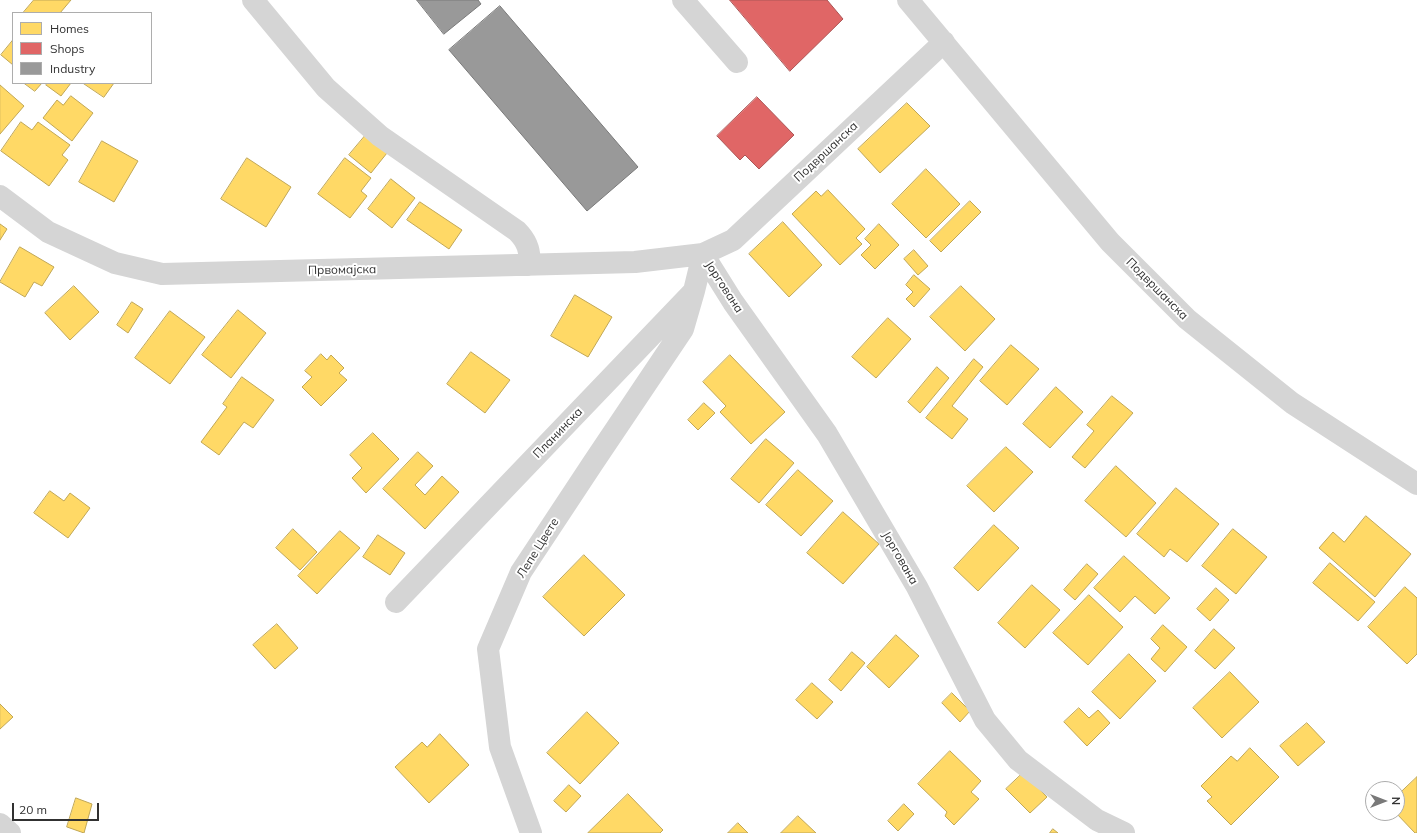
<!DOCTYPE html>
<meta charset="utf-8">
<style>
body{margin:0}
#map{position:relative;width:1417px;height:833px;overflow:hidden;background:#fff;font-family:Mulish,sans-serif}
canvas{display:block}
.legend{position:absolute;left:12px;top:12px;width:140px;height:72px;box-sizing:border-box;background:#fff;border:1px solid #adadad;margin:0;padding:5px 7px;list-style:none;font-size:12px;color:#313131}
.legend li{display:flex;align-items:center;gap:8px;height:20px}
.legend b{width:20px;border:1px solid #adadad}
.north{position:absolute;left:1365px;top:781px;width:40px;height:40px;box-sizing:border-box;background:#fff;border:1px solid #adadad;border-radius:50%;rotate:90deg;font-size:11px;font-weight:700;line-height:16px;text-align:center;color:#313131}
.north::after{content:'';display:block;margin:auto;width:14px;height:18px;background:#797979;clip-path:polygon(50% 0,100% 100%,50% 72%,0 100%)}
.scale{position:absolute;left:12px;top:803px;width:87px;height:18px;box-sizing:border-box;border:2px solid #313131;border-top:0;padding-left:5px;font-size:12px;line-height:14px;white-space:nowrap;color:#313131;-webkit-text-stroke:3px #fff;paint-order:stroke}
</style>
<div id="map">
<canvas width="1417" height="833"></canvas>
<ul class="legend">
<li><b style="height:11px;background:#ffd966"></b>Homes</li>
<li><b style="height:11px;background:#e06666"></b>Shops</li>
<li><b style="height:11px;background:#999"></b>Industry</li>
</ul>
<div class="north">N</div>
<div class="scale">20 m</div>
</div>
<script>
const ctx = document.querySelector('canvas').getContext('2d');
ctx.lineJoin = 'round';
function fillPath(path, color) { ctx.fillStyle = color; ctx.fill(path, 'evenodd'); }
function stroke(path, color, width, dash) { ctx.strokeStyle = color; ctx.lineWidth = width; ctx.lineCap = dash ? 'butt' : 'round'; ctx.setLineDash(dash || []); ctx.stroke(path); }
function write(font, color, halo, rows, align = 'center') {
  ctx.font = font + ' Mulish,sans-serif'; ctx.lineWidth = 4; ctx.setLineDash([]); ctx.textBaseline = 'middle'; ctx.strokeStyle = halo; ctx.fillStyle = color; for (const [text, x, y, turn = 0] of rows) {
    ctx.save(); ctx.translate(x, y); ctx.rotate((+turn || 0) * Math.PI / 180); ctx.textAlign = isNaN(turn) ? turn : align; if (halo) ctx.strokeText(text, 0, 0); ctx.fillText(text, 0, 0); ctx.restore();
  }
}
const homes = new Path2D(`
 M 34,0 L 71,0 L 60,13 L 23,13 Z
 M 13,40 L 13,65 L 1,55 Z
 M 24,83 L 42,83 L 35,91 Z
 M 48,83 L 71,83 L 61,96 L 46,85 Z
 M 83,83 L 114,83 L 104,97 Z
 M 0,85 L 24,106 L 0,134 Z
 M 71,96 L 93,113 L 72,141 L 43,118 L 57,100 L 63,105 Z
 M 907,103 L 930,126 L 880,173 L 858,149 Z
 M 21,122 L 32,130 L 38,122 L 70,145 L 62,155 L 68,160 L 49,186 L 1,151 Z
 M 370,130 L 391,148 L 371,173 L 349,155 Z
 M 102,141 L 138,161 L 114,202 L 79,182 Z
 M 247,158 L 291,187 L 266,227 L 221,199 Z
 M 345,158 L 371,178 L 361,191 L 367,196 L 350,218 L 318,194 Z
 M 926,169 L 960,204 L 926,238 L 892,204 Z
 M 391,179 L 415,198 L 392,228 L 368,209 Z
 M 828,190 L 865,229 L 856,238 L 862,244 L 840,265 L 792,214 L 816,191 L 821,196 Z
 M 970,201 L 981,212 L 941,252 L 930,241 Z
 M 420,202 L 462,230 L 449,249 L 407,220 Z
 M 783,222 L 822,265 L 789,297 L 749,254 Z
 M 0,224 L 7,229 L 0,240 Z
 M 879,224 L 899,245 L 875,269 L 861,255 L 871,245 L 865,239 Z
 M 20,247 L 54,267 L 42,286 L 34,282 L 25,297 L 0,282 Z
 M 914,250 L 928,266 L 918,275 L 904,259 Z
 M 914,275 L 930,289 L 914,307 L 906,299 L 913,292 L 906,285 Z
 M 74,286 L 99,312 L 70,340 L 45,313 Z
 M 961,286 L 995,319 L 965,351 L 930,317 Z
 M 575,295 L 612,317 L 588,357 L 551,336 Z
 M 132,302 L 143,309 L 128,333 L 117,325 Z
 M 238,310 L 266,333 L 231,378 L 202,355 Z
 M 170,311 L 205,337 L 170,384 L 135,358 Z
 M 888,318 L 911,339 L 876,378 L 852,357 Z
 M 1011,345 L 1039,369 L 1007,405 L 980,381 Z
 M 471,352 L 510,380 L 485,413 L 447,384 Z
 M 321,354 L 327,360 L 331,355 L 344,368 L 339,373 L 347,380 L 321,406 L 302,387 L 312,377 L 305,371 Z
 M 730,355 L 785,412 L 751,444 L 720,412 L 726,406 L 703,382 Z
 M 974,359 L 983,367 L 952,406 L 968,419 L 952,439 L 926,418 Z
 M 937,367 L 949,378 L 920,413 L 908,402 Z
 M 242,377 L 274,400 L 253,428 L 244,422 L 219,455 L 201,442 L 227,407 L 223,404 Z
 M 1056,387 L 1083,412 L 1050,448 L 1023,424 Z
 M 1112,396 L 1133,413 L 1085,468 L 1072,457 L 1094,431 L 1087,425 Z
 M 704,403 L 715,413 L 698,430 L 688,420 Z
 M 373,433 L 399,459 L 366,493 L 352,478 L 362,468 L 350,455 Z
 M 766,439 L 794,463 L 759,503 L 731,479 Z
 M 1006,447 L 1033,472 L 994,512 L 967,486 Z
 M 418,452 L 433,466 L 415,485 L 425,495 L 442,476 L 459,492 L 425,529 L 383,489 Z
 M 1116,466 L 1156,503 L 1126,537 L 1085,501 Z
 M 798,470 L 833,501 L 801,536 L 766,505 Z
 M 1176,488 L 1219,524 L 1187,562 L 1170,549 L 1164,557 L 1137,534 Z
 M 50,491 L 64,501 L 70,493 L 90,508 L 68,538 L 34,513 Z
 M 843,512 L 879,544 L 843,584 L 807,553 Z
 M 1366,516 L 1411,554 L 1375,597 L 1319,548 L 1333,532 L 1344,542 Z
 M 994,525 L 1019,548 L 978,591 L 954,568 Z
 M 293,529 L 317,552 L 300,570 L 276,548 Z
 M 1233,529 L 1267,557 L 1236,594 L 1202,566 Z
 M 340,531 L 360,548 L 317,594 L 298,576 Z
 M 378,535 L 405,553 L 390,575 L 363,557 Z
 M 584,555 L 625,595 L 584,636 L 543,597 Z
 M 1124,556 L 1170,598 L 1155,614 L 1135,596 L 1120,612 L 1094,588 Z
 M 1330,563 L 1375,602 L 1358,621 L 1313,583 Z
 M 1087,564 L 1098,574 L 1075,600 L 1064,590 Z
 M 1032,585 L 1060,610 L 1025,648 L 998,623 Z
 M 1405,587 L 1417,598 L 1417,654 L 1407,664 L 1368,627 Z
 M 1216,588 L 1229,600 L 1210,621 L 1197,609 Z
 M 1089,595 L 1123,627 L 1088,665 L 1053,633 Z
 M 277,624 L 298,648 L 275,669 L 253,645 Z
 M 1163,625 L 1187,647 L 1165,672 L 1151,659 L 1160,648 L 1151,639 Z
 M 1214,629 L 1235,648 L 1215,669 L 1195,651 Z
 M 896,635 L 919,656 L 889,688 L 867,667 Z
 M 852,652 L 865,663 L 841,691 L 829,680 Z
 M 1129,654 L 1156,681 L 1120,719 L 1092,692 Z
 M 1230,672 L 1259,702 L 1222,738 L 1193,708 Z
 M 812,683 L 833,702 L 817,719 L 796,700 Z
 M 952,693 L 970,711 L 960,722 L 942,703 Z
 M 0,704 L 13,717 L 0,729 Z
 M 1079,708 L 1089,718 L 1098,710 L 1110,723 L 1087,746 L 1064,722 Z
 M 587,712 L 619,743 L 580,784 L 547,753 Z
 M 1307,723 L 1325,742 L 1298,766 L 1280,746 Z
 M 440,734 L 469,765 L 429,803 L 395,767 L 422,742 L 427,747 Z
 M 1250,748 L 1279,777 L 1231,825 L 1207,801 L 1212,797 L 1201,786 L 1231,756 L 1237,761 Z
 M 950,751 L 981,781 L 971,792 L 979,799 L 954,825 L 945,816 L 947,812 L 918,784 Z
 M 1023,773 L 1047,797 L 1030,813 L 1006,789 Z
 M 1417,777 L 1417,833 L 1415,833 L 1396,813 L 1397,813 L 1397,796 Z
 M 569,785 L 581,796 L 566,812 L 554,801 Z
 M 628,794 L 663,830 L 660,833 L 588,833 Z
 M 76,798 L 92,804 L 84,833 L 67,827 Z
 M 904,804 L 914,814 L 898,831 L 888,821 Z
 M 798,816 L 816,833 L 781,833 Z
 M 738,823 L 748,833 L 728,833 Z
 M 1053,829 L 1058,833 L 1050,833 Z`);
fillPath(homes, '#ffd966');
stroke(homes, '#c1a756', 1);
const shops = new Path2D(`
 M 730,0 L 827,0 L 843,19 L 790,71 Z
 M 757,97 L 794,135 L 759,169 L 745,155 L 740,160 L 717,136 Z`);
fillPath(shops, '#e06666');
stroke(shops, '#ac5656', 1);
const industry = new Path2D(`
 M 417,0 L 478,0 L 481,4 L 444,34 Z
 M 500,6 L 638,167 L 587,211 L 449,50 Z`);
fillPath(industry, '#999');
stroke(industry, '#7a7a7a', 1);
stroke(new Path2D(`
 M 253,0 L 326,88 L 380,136 L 517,231 C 527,241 531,251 529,265
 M 683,0 L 737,62
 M 908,0 L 1110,242 L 1187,319 L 1292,403 L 1417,484
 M 0,196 L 48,232 L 115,263 L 162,274 L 635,262 L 703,254 L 733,240 L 944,42
 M 703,254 L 733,302 L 827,434 L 917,587 L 985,720 L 1018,760 L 1097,820 L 1124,833
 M 396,602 L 694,291 L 703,254
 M 0,824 L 10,833
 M 531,833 L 500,747 L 488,649 L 521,572 L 593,463 L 683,329 L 694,291`), '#d5d5d5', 22);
write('12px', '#313131', '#fff', [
 ["Подвршанска",826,152,-43],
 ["Првомајска",342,270,-1],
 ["Јоргована",724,287,57],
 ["Подвршанска",1157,289,45],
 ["Планинска",558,433,-46],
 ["Лепе Цвете",538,548,-58],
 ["Јоргована",900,558,60]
]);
</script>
